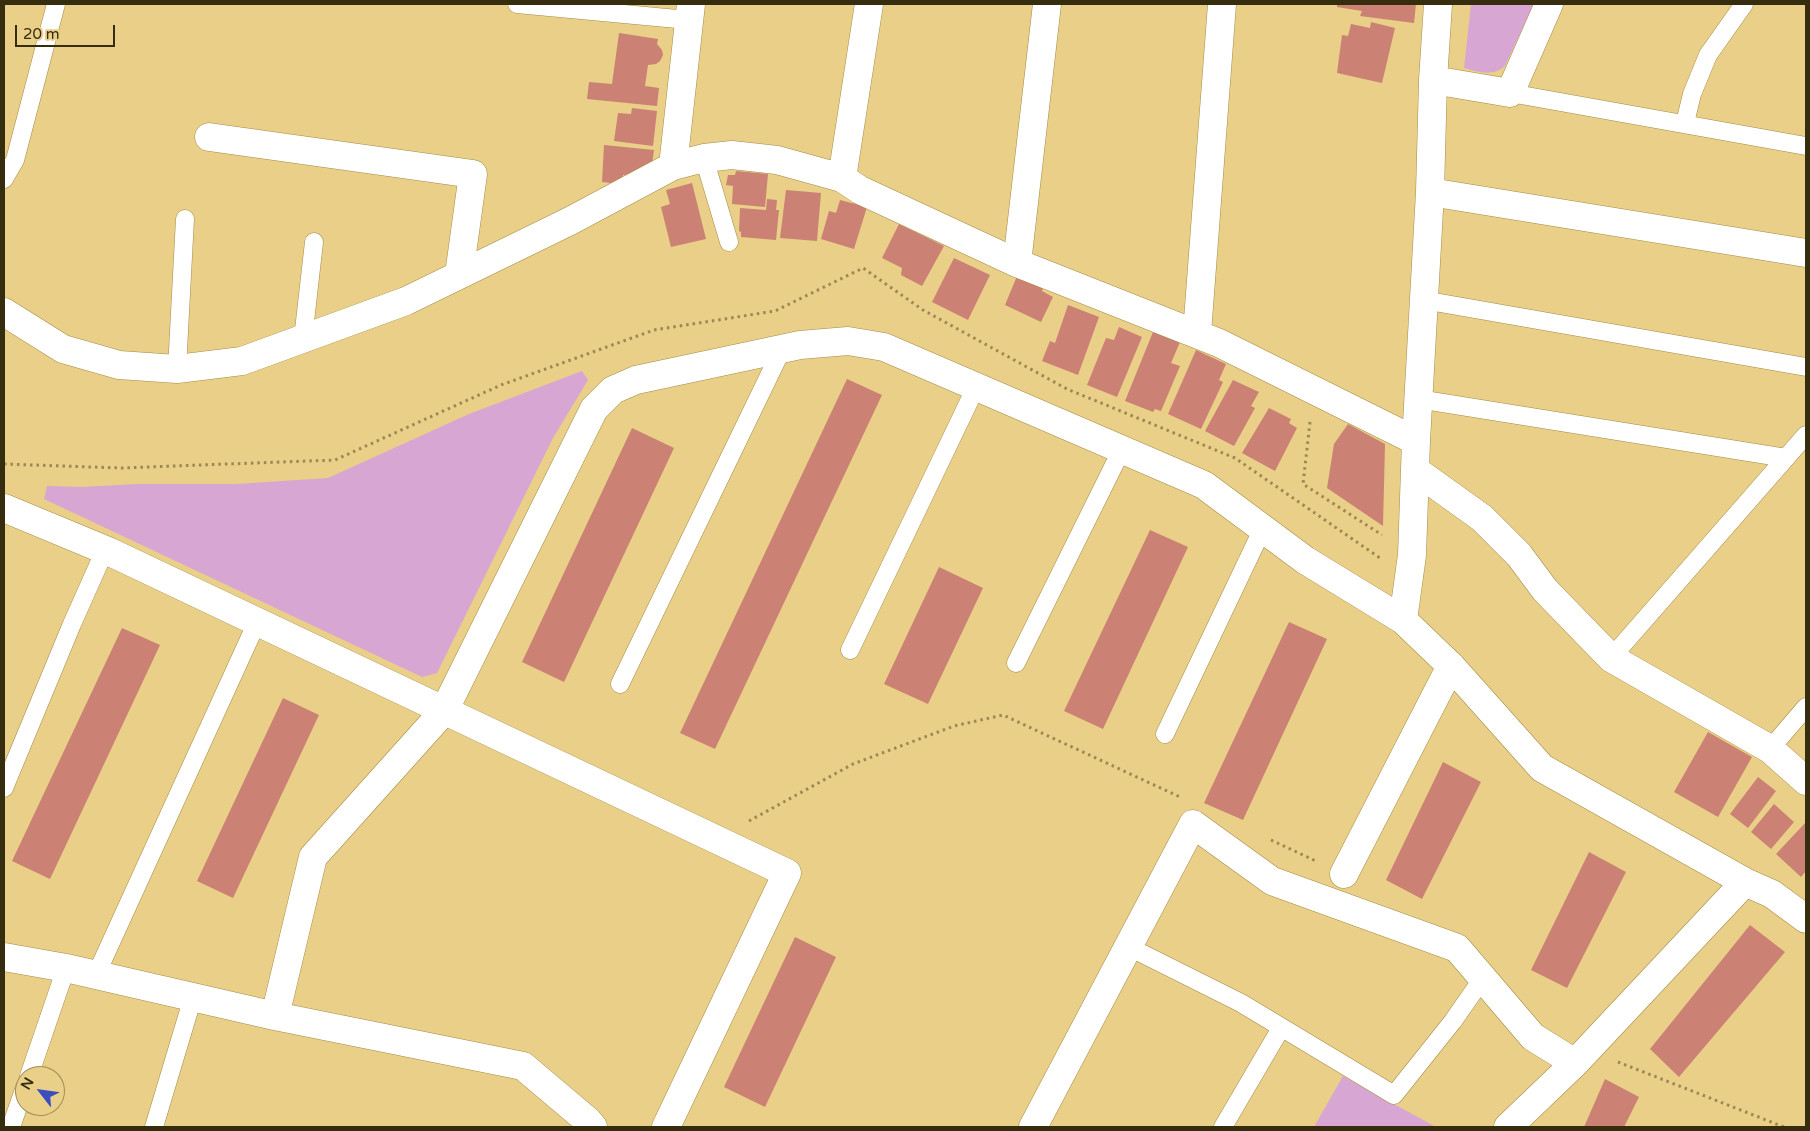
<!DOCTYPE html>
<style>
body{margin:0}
#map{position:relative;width:1810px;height:1131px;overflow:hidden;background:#e9cf88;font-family:"Varela Round",sans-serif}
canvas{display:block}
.frame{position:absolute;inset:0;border:5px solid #362c0e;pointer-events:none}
.north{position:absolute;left:15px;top:1066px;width:50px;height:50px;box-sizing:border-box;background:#e9cf88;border:1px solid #a18e57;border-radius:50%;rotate:300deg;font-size:14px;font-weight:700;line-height:20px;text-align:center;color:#362c0e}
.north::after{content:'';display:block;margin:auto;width:18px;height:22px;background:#3a4ec1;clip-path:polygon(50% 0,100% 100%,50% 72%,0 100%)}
.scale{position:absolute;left:15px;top:25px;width:100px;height:22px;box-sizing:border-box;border:2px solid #362c0e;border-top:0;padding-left:6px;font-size:15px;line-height:18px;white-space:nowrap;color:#362c0e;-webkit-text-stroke:4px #e9cf88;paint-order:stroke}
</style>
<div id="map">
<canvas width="1810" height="1131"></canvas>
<div class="frame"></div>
<div class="north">N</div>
<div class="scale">20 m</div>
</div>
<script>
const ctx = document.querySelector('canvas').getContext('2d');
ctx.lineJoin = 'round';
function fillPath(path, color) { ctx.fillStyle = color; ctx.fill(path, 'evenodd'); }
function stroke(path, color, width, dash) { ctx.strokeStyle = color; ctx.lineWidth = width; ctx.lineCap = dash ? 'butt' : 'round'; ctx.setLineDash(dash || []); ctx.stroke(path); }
fillPath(new Path2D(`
 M 1471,4 L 1534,4 L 1505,66 C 1492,77 1479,72 1464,68 Z
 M 582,371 L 588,380 L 553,438 L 437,673 L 422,677 L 44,499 L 47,486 L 81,487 L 137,484 L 237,484 L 328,478 L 469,414 Z
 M 1343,1076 L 1436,1127 L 1314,1127 Z`), '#d8a6d2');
fillPath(new Path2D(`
 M 1337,4 L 1416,4 L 1414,23 L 1360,16 L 1362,11 L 1337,7 Z
 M 1371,22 L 1395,28 L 1382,83 L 1337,73 L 1342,35 L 1348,36 L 1351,24 L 1370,28 Z
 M 619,33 L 658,39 L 657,44 L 662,50 L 663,55 L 660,61 L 656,64 L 648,65 L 645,86 L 659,88 L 657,106 L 587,99 L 589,82 L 612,84 Z
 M 632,108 L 657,111 L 653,146 L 614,141 L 618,113 L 631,114 Z
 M 604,145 L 654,150 L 652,165 L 639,174 L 623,175 L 621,184 L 602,182 Z
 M 736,171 L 768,174 L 765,207 L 732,204 L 733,186 L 726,185 L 728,175 L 735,175 Z
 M 692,183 L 706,239 L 671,247 L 661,207 L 670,204 L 666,190 Z
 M 786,190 L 821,193 L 817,241 L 780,238 Z
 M 767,199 L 777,200 L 776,210 L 779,210 L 776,240 L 741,237 L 741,232 L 739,231 L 740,208 L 766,210 Z
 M 840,200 L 867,207 L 854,249 L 821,239 L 829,211 L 836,213 Z
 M 899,224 L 944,246 L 922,286 L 901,275 L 902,268 L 882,258 Z
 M 954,258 L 990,275 L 968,320 L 932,302 Z
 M 1017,276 L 1043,288 L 1042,291 L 1053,297 L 1041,322 L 1005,305 Z
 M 1068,305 L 1099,317 L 1078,375 L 1042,361 L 1050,341 L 1055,343 Z
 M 1119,327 L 1142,337 L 1117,397 L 1087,385 L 1106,338 L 1114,340 Z
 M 1153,332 L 1180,342 L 1171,363 L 1180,366 L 1161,411 L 1155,409 L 1153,412 L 1125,401 Z
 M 1196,350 L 1226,364 L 1219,380 L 1223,382 L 1201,429 L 1168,414 Z
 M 847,379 L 882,395 L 715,749 L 680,733 Z
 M 1233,380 L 1259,392 L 1251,406 L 1255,408 L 1234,446 L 1205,431 Z
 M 1269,408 L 1291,419 L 1289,423 L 1297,428 L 1275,471 L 1242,453 Z
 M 1348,424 L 1385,444 L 1383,526 L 1327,488 L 1334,444 Z
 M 632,428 L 674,448 L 564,682 L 522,662 Z
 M 1150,530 L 1188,547 L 1103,729 L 1064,711 Z
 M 939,567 L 983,588 L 928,704 L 884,684 Z
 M 1289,622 L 1327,639 L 1243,820 L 1204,803 Z
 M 122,628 L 160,645 L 50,879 L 12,861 Z
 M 283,698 L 319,715 L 233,898 L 197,881 Z
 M 1708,732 L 1752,757 L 1718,817 L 1674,792 Z
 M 1443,762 L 1481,782 L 1422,899 L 1386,880 Z
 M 1758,777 L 1776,791 L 1748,828 L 1730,814 Z
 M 1774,804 L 1794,822 L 1771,849 L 1751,832 Z
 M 1806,822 L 1806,871 L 1801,877 L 1776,854 Z
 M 1589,852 L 1626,872 L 1567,988 L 1531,970 Z
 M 1750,925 L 1785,952 L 1679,1077 L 1650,1049 Z
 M 795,937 L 836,957 L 765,1107 L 724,1087 Z
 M 1605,1079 L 1639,1097 L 1624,1127 L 1584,1127 Z`), '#cb8174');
const service = new Path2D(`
 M 517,4 L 688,20
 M 1510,93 L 1806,146
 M 1685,123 L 1692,94 L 1708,55 L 1744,4
 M 704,158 L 729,242
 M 4,179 L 15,160 L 56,4
 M 1423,300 L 1806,367
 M 303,339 L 314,242
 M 177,369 L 185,219
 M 1418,399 L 1786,458
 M 850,650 L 976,387
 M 1611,658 L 1806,435
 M 1016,663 L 1122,449
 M 620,684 L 782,349
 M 1165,734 L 1263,528
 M 1770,749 L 1806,707
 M 4,788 L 72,624 L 105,550
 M 1129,947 L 1241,1003 L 1394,1095 L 1453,1021 L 1483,978
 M 96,975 L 257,622
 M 29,1076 L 66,968
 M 11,1127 L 25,1087
 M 154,1127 L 193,997
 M 1223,1127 L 1281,1028`);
const minor = new Path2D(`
 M 1433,80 L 1510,93 L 1549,4
 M 209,137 L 473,174 L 459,275
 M 673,166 L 691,4
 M 842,178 L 869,4
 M 1430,192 L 1806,253
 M 1017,263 L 1047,4
 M 4,312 L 63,349 L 119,365 L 177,369 L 242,361 L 406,301 L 570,221 L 673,166 L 704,158 L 732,155 L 777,160 L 842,178 L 860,190 L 1017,263 L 1219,343 L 1416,441
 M 1197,333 L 1222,4
 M 1415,470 L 1482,518 L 1519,555 L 1545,590 L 1611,658 L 1770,749 L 1806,781
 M 4,508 L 110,552 L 787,873 L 666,1127
 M 1403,620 L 1412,555 L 1416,441 L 1430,192 L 1433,80 L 1438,4
 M 1344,874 L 1451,666
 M 4,957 L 66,968 L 275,1016 L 523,1066 L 588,1121 L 593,1127
 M 275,1016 L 313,857 L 444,711 L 594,409 L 613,390 L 636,380 L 800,345 L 848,341 L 884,347 L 1204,485 L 1305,560 L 1403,620 L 1451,666 L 1542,768 L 1745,882 L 1772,894 L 1806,919
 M 1033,1127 L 1193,824 L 1272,881 L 1457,948 L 1533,1037 L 1575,1063
 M 1508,1127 L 1575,1063 L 1745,882`);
stroke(service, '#a48c45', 19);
stroke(minor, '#a48c45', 29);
stroke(new Path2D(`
 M 1310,422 L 1303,484 L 1382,535
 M 4,464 L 121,468 L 335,460 L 501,385 L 654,330 L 775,311 L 863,268 L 923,310 L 1067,389 L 1235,458 L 1380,558
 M 749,821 L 853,764 L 954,726 L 1003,715 L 1180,797
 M 1271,840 L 1316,861
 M 1618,1062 L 1784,1127`), '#9b8853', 3, [2.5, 4]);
stroke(service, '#fff', 18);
stroke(minor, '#fff', 28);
</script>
